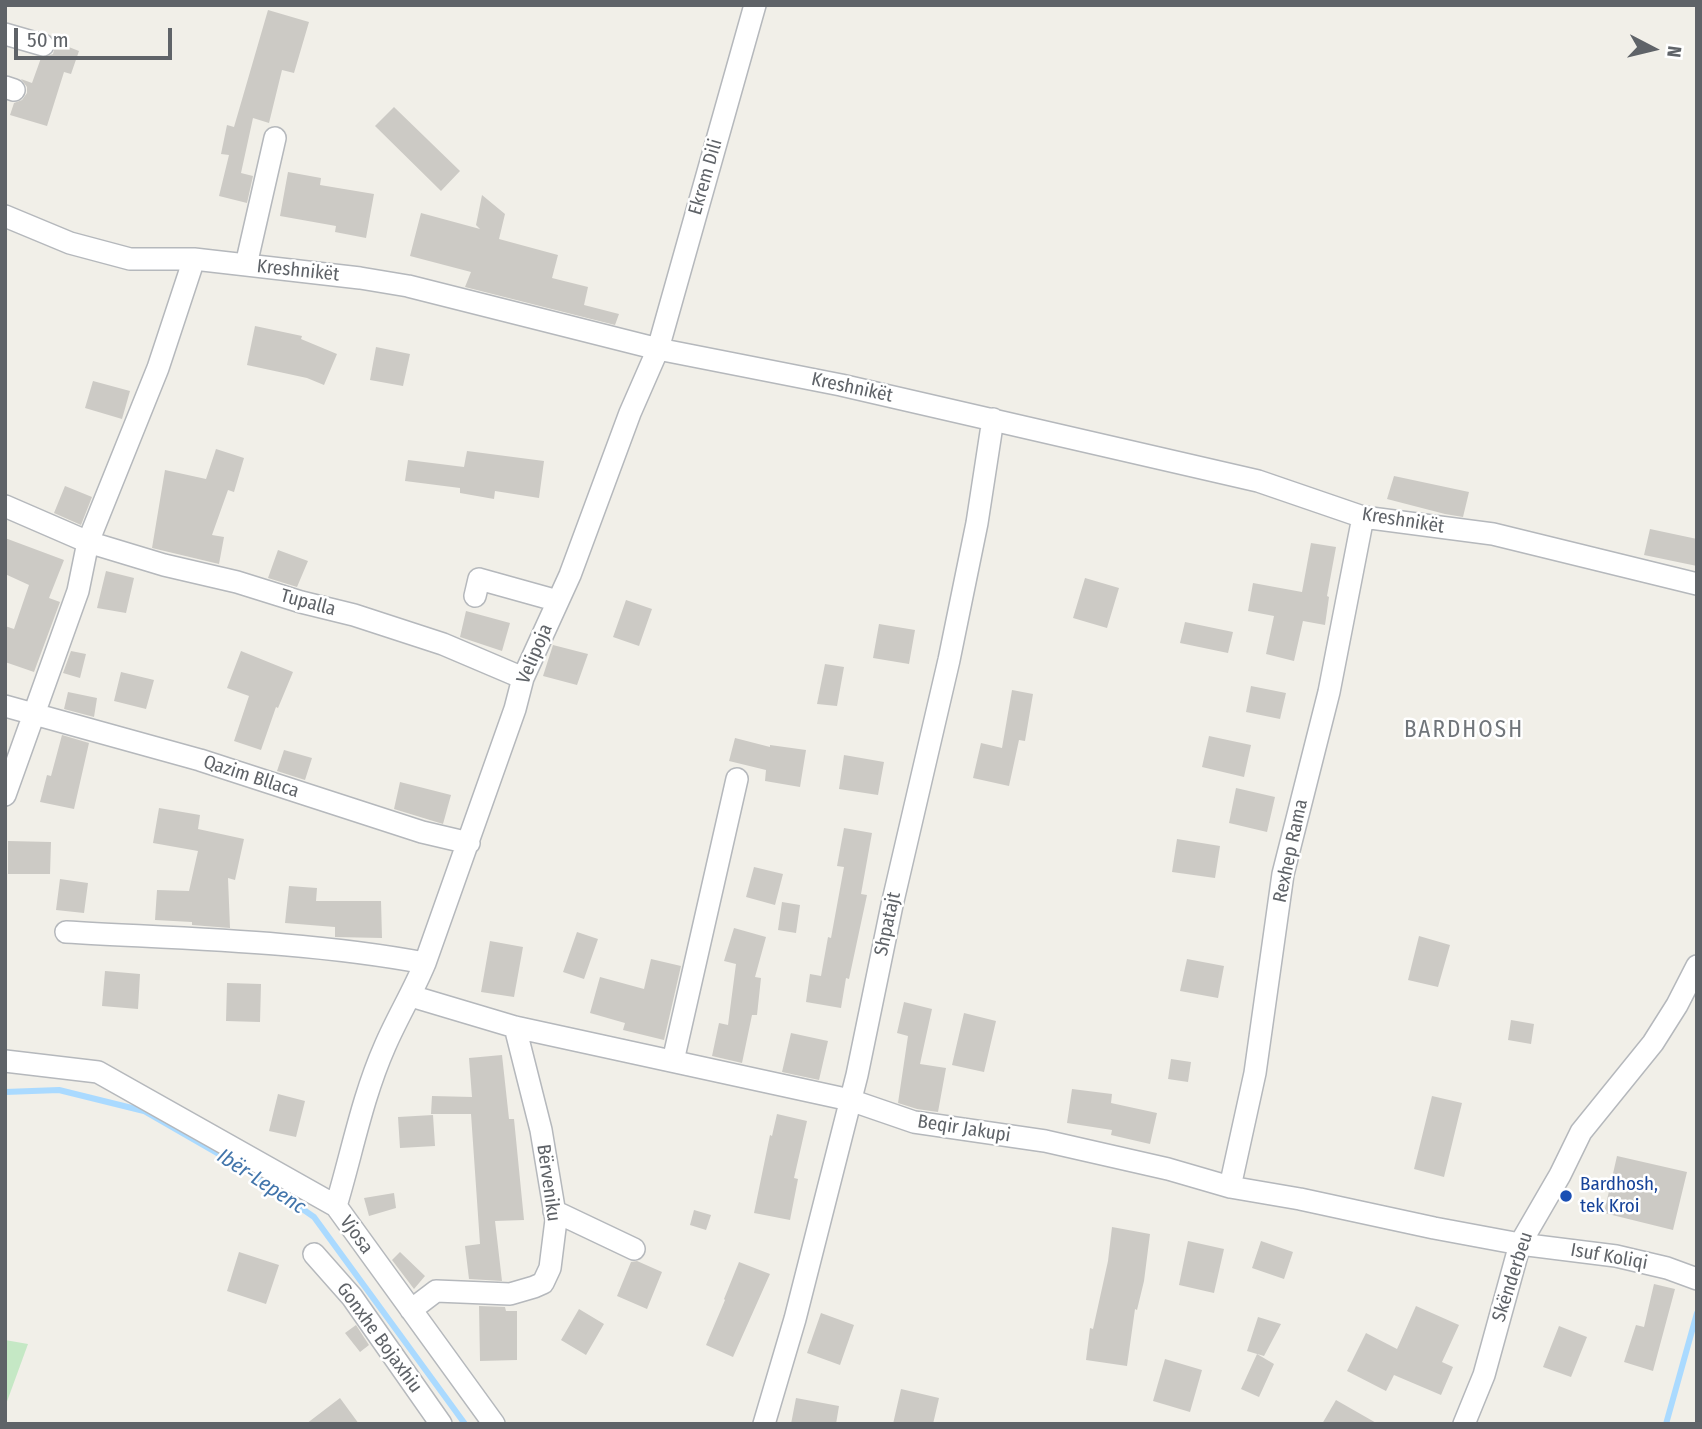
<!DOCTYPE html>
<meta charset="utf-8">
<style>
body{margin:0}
#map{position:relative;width:1702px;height:1429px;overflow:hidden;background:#f1efe8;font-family:"Fira Sans Condensed",sans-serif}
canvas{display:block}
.frame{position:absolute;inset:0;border:7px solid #5f6368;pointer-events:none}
.north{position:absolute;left:1618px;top:14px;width:70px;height:70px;-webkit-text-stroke:5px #fff;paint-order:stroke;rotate:97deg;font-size:19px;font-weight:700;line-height:28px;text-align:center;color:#5f6368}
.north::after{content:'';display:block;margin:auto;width:24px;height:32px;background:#5f6368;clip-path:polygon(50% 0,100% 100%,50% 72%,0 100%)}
.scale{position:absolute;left:14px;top:28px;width:158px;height:32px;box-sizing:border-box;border:4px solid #5f6368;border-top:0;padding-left:9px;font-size:21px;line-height:24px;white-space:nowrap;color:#5f6368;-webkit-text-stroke:5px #fff;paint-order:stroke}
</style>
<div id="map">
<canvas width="1702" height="1429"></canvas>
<div class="frame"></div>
<div class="north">N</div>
<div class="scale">50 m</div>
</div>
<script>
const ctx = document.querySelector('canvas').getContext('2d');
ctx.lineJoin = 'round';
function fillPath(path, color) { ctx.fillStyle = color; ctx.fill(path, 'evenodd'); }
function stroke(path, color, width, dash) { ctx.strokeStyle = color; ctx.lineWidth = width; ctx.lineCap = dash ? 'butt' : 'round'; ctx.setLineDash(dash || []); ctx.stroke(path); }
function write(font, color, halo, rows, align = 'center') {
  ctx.font = font + ' "Fira Sans Condensed",sans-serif'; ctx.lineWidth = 5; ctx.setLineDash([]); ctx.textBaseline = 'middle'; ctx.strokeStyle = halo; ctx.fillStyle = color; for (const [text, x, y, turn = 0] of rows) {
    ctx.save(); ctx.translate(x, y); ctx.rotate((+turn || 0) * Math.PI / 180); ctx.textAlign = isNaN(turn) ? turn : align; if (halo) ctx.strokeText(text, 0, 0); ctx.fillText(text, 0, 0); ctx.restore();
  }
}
fillPath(new Path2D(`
 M 5,1340 L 28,1344 L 5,1407 Z`), '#c5e8c5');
stroke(new Path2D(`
 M 5,1092 L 59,1090 L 144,1111 L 243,1168 L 314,1217 L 465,1424
 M 1666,1424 L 1697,1313`), '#aadaff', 6);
fillPath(new Path2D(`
 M 268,10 L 309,22 L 294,73 L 282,70 L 269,123 L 253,118 L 241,173 L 253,176 L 247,203 L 219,196 L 229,155 L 221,154 L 227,125 L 234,127 Z
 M 56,42 L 79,51 L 71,74 L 64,72 L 47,126 L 10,115 L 14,103 L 22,100 L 27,93 L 27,87 L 21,79 L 32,83 L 41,58 L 53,54 Z
 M 394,107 L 460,171 L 441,191 L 375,126 Z
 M 288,172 L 321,178 L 320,185 L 374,194 L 366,238 L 335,232 L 336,226 L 280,216 Z
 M 482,195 L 505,214 L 499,239 L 558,255 L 552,278 L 588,287 L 584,305 L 619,314 L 615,325 L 465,287 L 471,272 L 410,256 L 421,213 L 480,229 L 476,225 Z
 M 255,326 L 302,336 L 301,339 L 337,354 L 324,385 L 307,378 L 247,365 Z
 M 376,347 L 410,354 L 403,386 L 370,380 Z
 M 93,381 L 130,391 L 122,419 L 85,408 Z
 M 216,449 L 244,458 L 234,492 L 228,490 L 212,535 L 224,537 L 219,564 L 152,548 L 165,470 L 206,479 Z
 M 467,451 L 544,461 L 539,498 L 495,491 L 494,499 L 460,493 L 460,488 L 405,481 L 408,460 L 464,467 Z
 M 1394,476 L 1469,492 L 1463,517 L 1445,514 L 1387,499 Z
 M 65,486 L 92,497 L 81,525 L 54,513 Z
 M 1650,529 L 1697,539 L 1697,566 L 1644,555 Z
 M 5,538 L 64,560 L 49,598 L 60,602 L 34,672 L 5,662 L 5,626 L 14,629 L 29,585 L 5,574 Z
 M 1311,543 L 1336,547 L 1327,596 L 1329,597 L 1325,625 L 1303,621 L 1294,661 L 1266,654 L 1274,616 L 1248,611 L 1253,583 L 1302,592 Z
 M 278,550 L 308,561 L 297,587 L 268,578 Z
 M 106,571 L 134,578 L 126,613 L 97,608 Z
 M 1085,578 L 1119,588 L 1107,628 L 1073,618 Z
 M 626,600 L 652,609 L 639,646 L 613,637 Z
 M 466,611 L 510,623 L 502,651 L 460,637 Z
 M 1185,622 L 1233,632 L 1228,653 L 1180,643 Z
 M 879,624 L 915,630 L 909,664 L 873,658 Z
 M 553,645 L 588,654 L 577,685 L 543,676 Z
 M 71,651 L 86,654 L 80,678 L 63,673 Z
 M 241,651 L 293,672 L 278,708 L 276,707 L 261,750 L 234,741 L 249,696 L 227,688 Z
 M 825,664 L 844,667 L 837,706 L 817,704 Z
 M 121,672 L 154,680 L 146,709 L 114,701 Z
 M 1251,686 L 1286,693 L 1280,719 L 1246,712 Z
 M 1012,690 L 1033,694 L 1025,741 L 1019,740 L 1009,786 L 973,778 L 981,743 L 1002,748 Z
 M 68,692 L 97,698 L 94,717 L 64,709 Z
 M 62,735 L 89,743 L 74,809 L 40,802 L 47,775 L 51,776 Z
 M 1209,736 L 1251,745 L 1244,777 L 1202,767 Z
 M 735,738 L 770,747 L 770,745 L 806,750 L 800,787 L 765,781 L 766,770 L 729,761 Z
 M 284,750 L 312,758 L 305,780 L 277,771 Z
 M 844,755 L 884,762 L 878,795 L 839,789 Z
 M 400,782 L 451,795 L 443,824 L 394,809 Z
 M 1236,788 L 1275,797 L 1267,832 L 1229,823 Z
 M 159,808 L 200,815 L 198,829 L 244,839 L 235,880 L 228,878 L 230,928 L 192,925 L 192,922 L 155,920 L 157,890 L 189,891 L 198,851 L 153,843 Z
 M 844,828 L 872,833 L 861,894 L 867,895 L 849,979 L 846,978 L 841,1008 L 806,1002 L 810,974 L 821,976 L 828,937 L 831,938 L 844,867 L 837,866 Z
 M 1177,839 L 1220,846 L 1215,878 L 1172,872 Z
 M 8,841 L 51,842 L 50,874 L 8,874 Z
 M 754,867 L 783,874 L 775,905 L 746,897 Z
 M 60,879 L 88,883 L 84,913 L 56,910 Z
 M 289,886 L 317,888 L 316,901 L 381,901 L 382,938 L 335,937 L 335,927 L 285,923 Z
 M 782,902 L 800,905 L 796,933 L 778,930 Z
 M 734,928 L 766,937 L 755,977 L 761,978 L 757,1015 L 752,1015 L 742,1063 L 712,1056 L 719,1023 L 728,1025 L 736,964 L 724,961 Z
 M 577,932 L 598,939 L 584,979 L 563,972 Z
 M 1419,936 L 1450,945 L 1438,987 L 1408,980 Z
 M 490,941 L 523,947 L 514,997 L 481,992 Z
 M 651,959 L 681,966 L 664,1040 L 623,1030 L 625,1023 L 590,1013 L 600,977 L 644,989 Z
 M 1187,959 L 1224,966 L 1218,998 L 1180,991 Z
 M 105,971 L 140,974 L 138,1009 L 102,1006 Z
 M 227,983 L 261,984 L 260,1022 L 226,1021 Z
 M 904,1002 L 932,1009 L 920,1064 L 946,1068 L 938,1112 L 917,1109 L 898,1103 L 908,1036 L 897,1033 Z
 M 964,1013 L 996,1021 L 984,1072 L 952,1065 Z
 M 1511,1020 L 1534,1024 L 1531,1044 L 1508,1040 Z
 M 791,1033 L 828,1041 L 819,1080 L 782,1072 Z
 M 502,1055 L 509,1119 L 514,1119 L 524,1220 L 495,1221 L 502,1281 L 469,1279 L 465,1246 L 480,1244 L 471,1114 L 431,1114 L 432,1096 L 472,1097 L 469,1058 Z
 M 1171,1059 L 1191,1062 L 1188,1082 L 1168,1079 Z
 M 1072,1089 L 1112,1094 L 1111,1103 L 1157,1113 L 1150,1144 L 1111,1135 L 1112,1130 L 1067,1123 Z
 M 278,1094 L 305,1101 L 296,1137 L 269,1131 Z
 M 1432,1096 L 1462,1103 L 1444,1177 L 1414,1169 Z
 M 777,1114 L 807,1121 L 794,1178 L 798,1179 L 790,1220 L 754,1213 L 770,1135 L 772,1136 Z
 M 433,1115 L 435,1146 L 400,1148 L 398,1117 Z
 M 1617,1156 L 1687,1172 L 1673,1230 L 1604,1213 Z
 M 394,1193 L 396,1208 L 369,1216 L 364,1198 Z
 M 694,1210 L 711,1215 L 706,1230 L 690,1225 Z
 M 1112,1227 L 1150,1234 L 1144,1281 L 1137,1310 L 1135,1309 L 1127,1366 L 1086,1360 L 1090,1328 L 1093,1329 L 1108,1261 Z
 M 1188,1241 L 1224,1249 L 1214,1293 L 1179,1285 Z
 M 1261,1241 L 1293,1252 L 1284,1279 L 1252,1268 Z
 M 239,1252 L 279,1265 L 266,1304 L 227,1291 Z
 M 400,1252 L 425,1276 L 414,1289 L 392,1260 Z
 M 637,1261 L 662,1272 L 647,1309 L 617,1296 L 631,1262 Z
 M 739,1262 L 770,1274 L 733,1357 L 706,1345 L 725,1300 L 724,1299 Z
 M 1654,1284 L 1675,1289 L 1653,1371 L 1624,1362 L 1636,1325 L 1644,1327 Z
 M 479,1306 L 505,1307 L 506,1311 L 517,1311 L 517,1360 L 480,1361 Z
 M 1416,1306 L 1459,1325 L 1442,1362 L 1453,1367 L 1441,1395 L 1394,1375 L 1386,1391 L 1347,1371 L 1366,1333 L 1397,1349 Z
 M 579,1309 L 604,1324 L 586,1355 L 561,1340 Z
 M 821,1313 L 854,1325 L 840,1365 L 807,1353 Z
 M 1258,1317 L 1281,1324 L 1264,1356 L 1247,1351 Z
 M 356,1325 L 369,1345 L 360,1352 L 345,1333 Z
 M 1559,1326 L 1587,1337 L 1571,1377 L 1543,1367 Z
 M 1257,1354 L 1274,1364 L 1259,1397 L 1241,1389 Z
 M 1165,1359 L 1202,1370 L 1190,1412 L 1153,1401 Z
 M 901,1389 L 939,1398 L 933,1424 L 893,1424 Z
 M 340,1398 L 359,1424 L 306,1424 Z
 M 796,1398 L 839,1406 L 836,1424 L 791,1424 Z
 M 1336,1400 L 1378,1424 L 1322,1424 Z`), '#cccac5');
const minor = new Path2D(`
 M 5,34 L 43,45
 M 5,87 L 14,90
 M 5,216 L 70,243 L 130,259 L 194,259 L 360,278 L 408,286 L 658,349 L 841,385 L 1258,481 L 1363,517 L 1493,534 L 1697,584
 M 246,265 L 275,138
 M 5,506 L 88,542 L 164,565 L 237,582 L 301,602 L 354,615 L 443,644 L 523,678
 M 475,596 L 479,579 L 558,601
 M 5,706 L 200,760 L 422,832 L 469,843
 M 5,795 L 78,591 L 88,542 L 158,368 L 194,259
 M 66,932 C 186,939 307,941 425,963
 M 411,996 L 515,1027 L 850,1100 L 914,1122 L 1045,1141 L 1168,1169 L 1230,1187 L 1300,1199 L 1434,1228 L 1520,1244 L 1616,1256 L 1667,1268 L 1697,1279
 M 5,1061 L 98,1072 L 336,1206 L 494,1424
 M 673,1061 L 737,779
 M 1230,1187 L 1255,1073 L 1283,874 L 1329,692 L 1363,517
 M 336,1206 C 352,1153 362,1098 385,1046 C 397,1018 413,992 425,963 L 515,709 L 523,678 L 570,575 L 630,413 L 658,349 L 755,5
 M 554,1211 L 634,1249
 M 314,1254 L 352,1297 L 441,1424
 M 411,1310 L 436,1291 L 510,1294 L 534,1287 L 543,1283 L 550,1268 L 556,1220 L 541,1130 L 515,1027
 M 764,1424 L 795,1319 L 857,1075 L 892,905 L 949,660 L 977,523 L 993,419
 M 1464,1424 L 1484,1375 L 1520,1244 L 1560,1175 L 1581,1132 L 1653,1043 L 1677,1005 L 1697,966`);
stroke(minor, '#b5b8bc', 24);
stroke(minor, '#fff', 21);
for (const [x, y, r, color] of [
 [1566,1196,7,"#1a4fb4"]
]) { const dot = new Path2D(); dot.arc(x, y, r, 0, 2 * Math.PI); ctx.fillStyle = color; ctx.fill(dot); stroke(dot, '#fff', 2.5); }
write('19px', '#5f6368', '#fff', [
 ["Ekrem Dili",706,177,-74],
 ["Kreshnikët",298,271,6],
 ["Kreshnikët",852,388,12],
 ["Kreshnikët",1403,521,9],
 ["Tupalla",308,603,15],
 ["Velipoja",535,654,-67],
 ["Qazim Bllaca",251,777,18],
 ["Rexhep Rama",1291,851,-78],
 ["Shpatajt",888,924,-78],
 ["Beqir Jakupi",964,1129,9],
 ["Bërveniku",548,1183,82],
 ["Vjosa",356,1235,54],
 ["Isuf Koliqi",1609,1257,10],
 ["Skënderbeu",1513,1277,-72],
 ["Gonxhe Bojaxhiu",379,1338,54]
]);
write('19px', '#164399', '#fff', [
 ["Bardhosh,",1580,1185],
 ["tek Kroi",1580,1207]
], 'left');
write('italic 21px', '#4174aa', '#fff', [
 ["Ibër-Lepenc",261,1182,33]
]);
ctx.letterSpacing = '2px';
write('23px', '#70757a', '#fff', [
 ["BARDHOSH",1464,731]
]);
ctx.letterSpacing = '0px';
</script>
